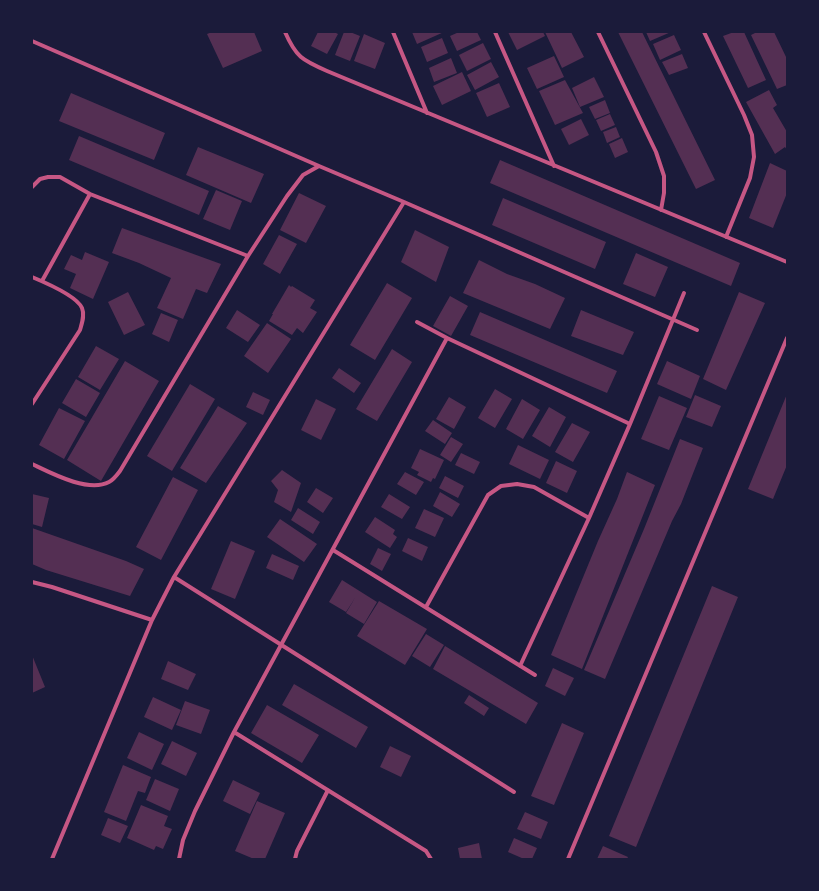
<!DOCTYPE html>
<style>
body{margin:0}
#map{position:relative;width:819px;height:891px;overflow:hidden;background:#1b1b3a;font-family:"Golos Text",sans-serif}
canvas{display:block}
.frame{position:absolute;inset:0;border:33px solid #1b1b3a;pointer-events:none}
</style>
<div id="map">
<canvas width="819" height="891"></canvas>
<div class="frame"></div>
</div>
<script>
const ctx = document.querySelector('canvas').getContext('2d');
ctx.lineJoin = 'round';
function fillPath(path, color) { ctx.fillStyle = color; ctx.fill(path, 'evenodd'); }
function stroke(path, color, width, dash) { ctx.strokeStyle = color; ctx.lineWidth = width; ctx.lineCap = dash ? 'butt' : 'round'; ctx.setLineDash(dash || []); ctx.stroke(path); }
fillPath(new Path2D(`
 M 212,32 L 254,32 L 262,51 L 223,68 L 207,34 Z
 M 318,32 L 334,32 L 338,34 L 327,54 L 311,46 Z
 M 344,32 L 350,32 L 360,36 L 350,61 L 335,55 Z
 M 412,32 L 444,32 L 417,44 Z
 M 459,32 L 477,32 L 481,40 L 457,51 L 450,36 Z
 M 508,32 L 543,32 L 545,36 L 517,50 Z
 M 545,32 L 571,32 L 584,57 L 562,68 Z
 M 618,32 L 642,32 L 715,180 L 696,189 Z
 M 646,32 L 671,32 L 650,41 Z
 M 734,32 L 744,32 L 766,80 L 748,88 L 723,36 Z
 M 757,32 L 774,32 L 787,59 L 787,85 L 777,89 L 751,35 Z
 M 364,34 L 385,43 L 375,69 L 354,61 Z
 M 674,35 L 681,50 L 660,60 L 653,44 Z
 M 442,38 L 448,53 L 427,62 L 421,47 Z
 M 483,43 L 491,59 L 467,71 L 459,55 Z
 M 682,54 L 688,68 L 669,75 L 662,62 Z
 M 554,56 L 564,77 L 537,89 L 527,68 Z
 M 451,58 L 457,73 L 434,82 L 429,68 Z
 M 491,62 L 499,77 L 475,90 L 467,75 Z
 M 462,72 L 471,91 L 442,105 L 433,86 Z
 M 594,77 L 604,97 L 580,107 L 572,88 Z
 M 565,80 L 583,113 L 555,125 L 539,91 Z
 M 499,83 L 510,107 L 487,117 L 476,93 Z
 M 769,90 L 777,105 L 773,108 L 787,132 L 787,150 L 785,147 L 775,154 L 746,102 Z
 M 71,93 L 165,133 L 154,160 L 59,121 Z
 M 605,100 L 610,113 L 595,119 L 589,107 Z
 M 610,114 L 615,125 L 601,131 L 596,120 Z
 M 581,119 L 589,135 L 569,145 L 561,129 Z
 M 616,127 L 620,137 L 607,143 L 603,132 Z
 M 79,136 L 209,191 L 199,215 L 69,160 Z
 M 622,138 L 628,152 L 615,158 L 609,144 Z
 M 198,147 L 264,174 L 251,203 L 186,175 Z
 M 500,160 L 740,263 L 731,286 L 490,183 Z
 M 770,163 L 787,171 L 787,193 L 773,228 L 749,218 Z
 M 216,190 L 242,201 L 230,230 L 203,219 Z
 M 299,193 L 326,206 L 306,243 L 280,230 Z
 M 503,198 L 606,242 L 595,269 L 492,225 Z
 M 122,228 L 221,264 L 207,293 L 196,289 L 183,319 L 157,308 L 171,278 L 139,263 L 112,253 Z
 M 415,230 L 449,247 L 436,282 L 401,262 Z
 M 279,235 L 297,244 L 280,274 L 263,264 Z
 M 85,252 L 109,262 L 93,299 L 70,288 L 76,274 L 64,269 L 71,255 L 82,260 Z
 M 636,253 L 668,267 L 655,297 L 623,284 Z
 M 479,260 L 507,274 L 535,284 L 565,298 L 550,329 L 463,293 Z
 M 387,283 L 412,298 L 375,360 L 350,345 Z
 M 289,285 L 291,287 L 292,286 L 315,300 L 310,308 L 317,312 L 303,333 L 297,328 L 292,335 L 269,321 L 273,314 L 272,314 Z
 M 128,292 L 145,325 L 124,335 L 108,302 Z
 M 739,292 L 765,303 L 726,390 L 703,379 Z
 M 450,296 L 468,306 L 451,336 L 433,326 Z
 M 237,310 L 260,325 L 248,342 L 226,328 Z
 M 581,310 L 634,332 L 623,355 L 571,336 Z
 M 480,312 L 617,371 L 607,393 L 470,335 Z
 M 161,313 L 178,320 L 169,342 L 152,334 Z
 M 267,323 L 291,339 L 268,373 L 244,356 Z
 M 96,346 L 119,359 L 100,390 L 78,377 Z
 M 392,349 L 412,362 L 377,421 L 356,409 Z
 M 125,361 L 159,381 L 101,481 L 67,460 Z
 M 667,361 L 700,376 L 691,399 L 657,384 Z
 M 339,368 L 361,383 L 354,393 L 332,378 Z
 M 76,379 L 100,393 L 86,417 L 62,403 Z
 M 190,384 L 215,399 L 172,471 L 147,456 Z
 M 495,389 L 512,399 L 495,428 L 478,418 Z
 M 253,392 L 270,400 L 263,415 L 246,407 Z
 M 787,394 L 787,465 L 773,499 L 748,489 Z
 M 695,395 L 721,406 L 712,427 L 686,417 Z
 M 659,396 L 687,408 L 669,450 L 641,439 Z
 M 449,397 L 466,407 L 454,429 L 436,419 Z
 M 316,399 L 336,409 L 321,440 L 301,430 Z
 M 522,399 L 540,410 L 523,439 L 506,429 Z
 M 218,406 L 247,423 L 206,483 L 180,468 Z
 M 549,407 L 566,417 L 550,447 L 532,436 Z
 M 59,408 L 85,421 L 64,459 L 39,445 Z
 M 433,420 L 452,433 L 445,444 L 425,431 Z
 M 572,423 L 590,432 L 573,462 L 555,452 Z
 M 451,437 L 463,444 L 451,462 L 440,455 Z
 M 680,439 L 703,448 L 681,504 L 672,521 L 605,679 L 584,670 L 644,529 Z
 M 518,445 L 549,460 L 540,479 L 509,464 Z
 M 420,449 L 444,460 L 435,479 L 433,478 L 431,482 L 417,475 L 419,472 L 411,468 Z
 M 461,453 L 480,462 L 474,474 L 455,465 Z
 M 556,461 L 577,471 L 567,493 L 546,483 Z
 M 282,470 L 301,483 L 291,512 L 274,502 L 278,490 L 271,481 Z
 M 405,472 L 424,482 L 416,495 L 397,484 Z
 M 627,472 L 655,485 L 582,669 L 551,655 L 598,541 L 617,499 Z
 M 445,476 L 464,486 L 458,498 L 439,488 Z
 M 173,477 L 198,490 L 161,560 L 136,547 Z
 M 316,488 L 333,498 L 323,513 L 307,502 Z
 M 440,492 L 460,504 L 452,517 L 433,506 Z
 M 32,494 L 49,498 L 42,527 L 32,524 Z
 M 389,494 L 410,507 L 402,519 L 381,507 Z
 M 298,508 L 320,522 L 313,534 L 291,520 Z
 M 424,509 L 444,518 L 435,537 L 415,528 Z
 M 375,517 L 395,530 L 393,534 L 397,537 L 390,548 L 365,532 Z
 M 280,519 L 317,544 L 304,562 L 267,537 Z
 M 32,528 L 126,561 L 144,569 L 130,596 L 46,570 L 32,564 Z
 M 408,538 L 428,547 L 422,561 L 402,551 Z
 M 231,541 L 255,551 L 235,599 L 211,589 Z
 M 378,548 L 391,554 L 382,571 L 370,564 Z
 M 272,554 L 299,566 L 293,580 L 266,568 Z
 M 342,580 L 377,602 L 364,624 L 346,613 L 355,598 L 346,612 L 329,602 Z
 M 712,586 L 738,597 L 636,847 L 609,836 Z
 M 379,601 L 427,629 L 405,665 L 357,636 Z
 M 426,634 L 444,645 L 430,667 L 412,656 Z
 M 445,646 L 538,703 L 526,724 L 433,669 Z
 M 32,655 L 45,687 L 32,693 Z
 M 168,661 L 196,674 L 188,690 L 161,679 Z
 M 553,668 L 574,678 L 565,696 L 545,686 Z
 M 294,684 L 368,727 L 356,748 L 282,705 Z
 M 469,695 L 489,708 L 484,716 L 464,703 Z
 M 153,697 L 181,710 L 172,730 L 144,717 Z
 M 185,701 L 210,710 L 201,734 L 176,725 Z
 M 267,705 L 319,735 L 302,763 L 251,733 Z
 M 562,723 L 584,733 L 554,805 L 531,796 Z
 M 139,732 L 164,744 L 152,770 L 127,758 Z
 M 172,741 L 197,753 L 186,776 L 161,764 Z
 M 390,746 L 411,756 L 401,777 L 380,767 Z
 M 123,765 L 151,777 L 145,793 L 138,791 L 126,821 L 104,812 Z
 M 155,779 L 179,789 L 170,811 L 146,800 Z
 M 233,780 L 260,793 L 250,814 L 223,801 Z
 M 257,801 L 285,813 L 265,859 L 254,859 L 235,851 Z
 M 141,805 L 168,816 L 164,826 L 172,829 L 163,849 L 156,846 L 154,850 L 127,838 Z
 M 525,812 L 548,822 L 541,839 L 517,829 Z
 M 108,818 L 128,826 L 120,843 L 101,835 Z
 M 514,838 L 537,848 L 532,859 L 524,859 L 508,852 Z
 M 479,843 L 482,859 L 460,859 L 458,848 Z
 M 603,846 L 628,857 L 627,859 L 597,859 Z`), '#542f53');
stroke(new Path2D(`
 M 285,32 C 296,57 302,60 327,71 L 787,262
 M 393,32 L 427,113
 M 495,32 L 554,166
 M 598,32 L 656,152 L 664,176 L 664,193 L 661,210
 M 704,32 L 744,115 L 752,135 L 754,157 L 750,178 L 726,237
 M 32,41 L 319,166
 M 32,187 L 40,179 L 48,177 L 60,177 L 90,194 L 248,256
 M 32,277 C 44,282 77,296 82,308 C 85,315 82,323 80,330 L 32,404
 M 42,281 L 90,194
 M 417,322 L 447,338 L 630,424
 M 32,464 C 51,473 88,493 109,482 C 113,480 117,475 120,471 L 248,256 L 287,196 L 303,175 L 319,166 L 404,202 L 697,330
 M 333,550 L 535,675
 M 174,577 L 514,792
 M 32,582 L 52,587 L 152,620
 M 426,607 L 488,495 L 501,486 L 517,484 L 534,487 L 589,518
 M 520,666 L 589,518 L 630,424 L 684,293
 M 234,732 L 426,851 L 431,859
 M 52,859 L 152,620 L 174,577 L 404,202
 M 179,859 L 183,840 L 195,811 L 234,732 L 447,338
 M 295,859 L 297,851 L 328,790
 M 568,859 L 787,338`), '#c65784', 4);
</script>
